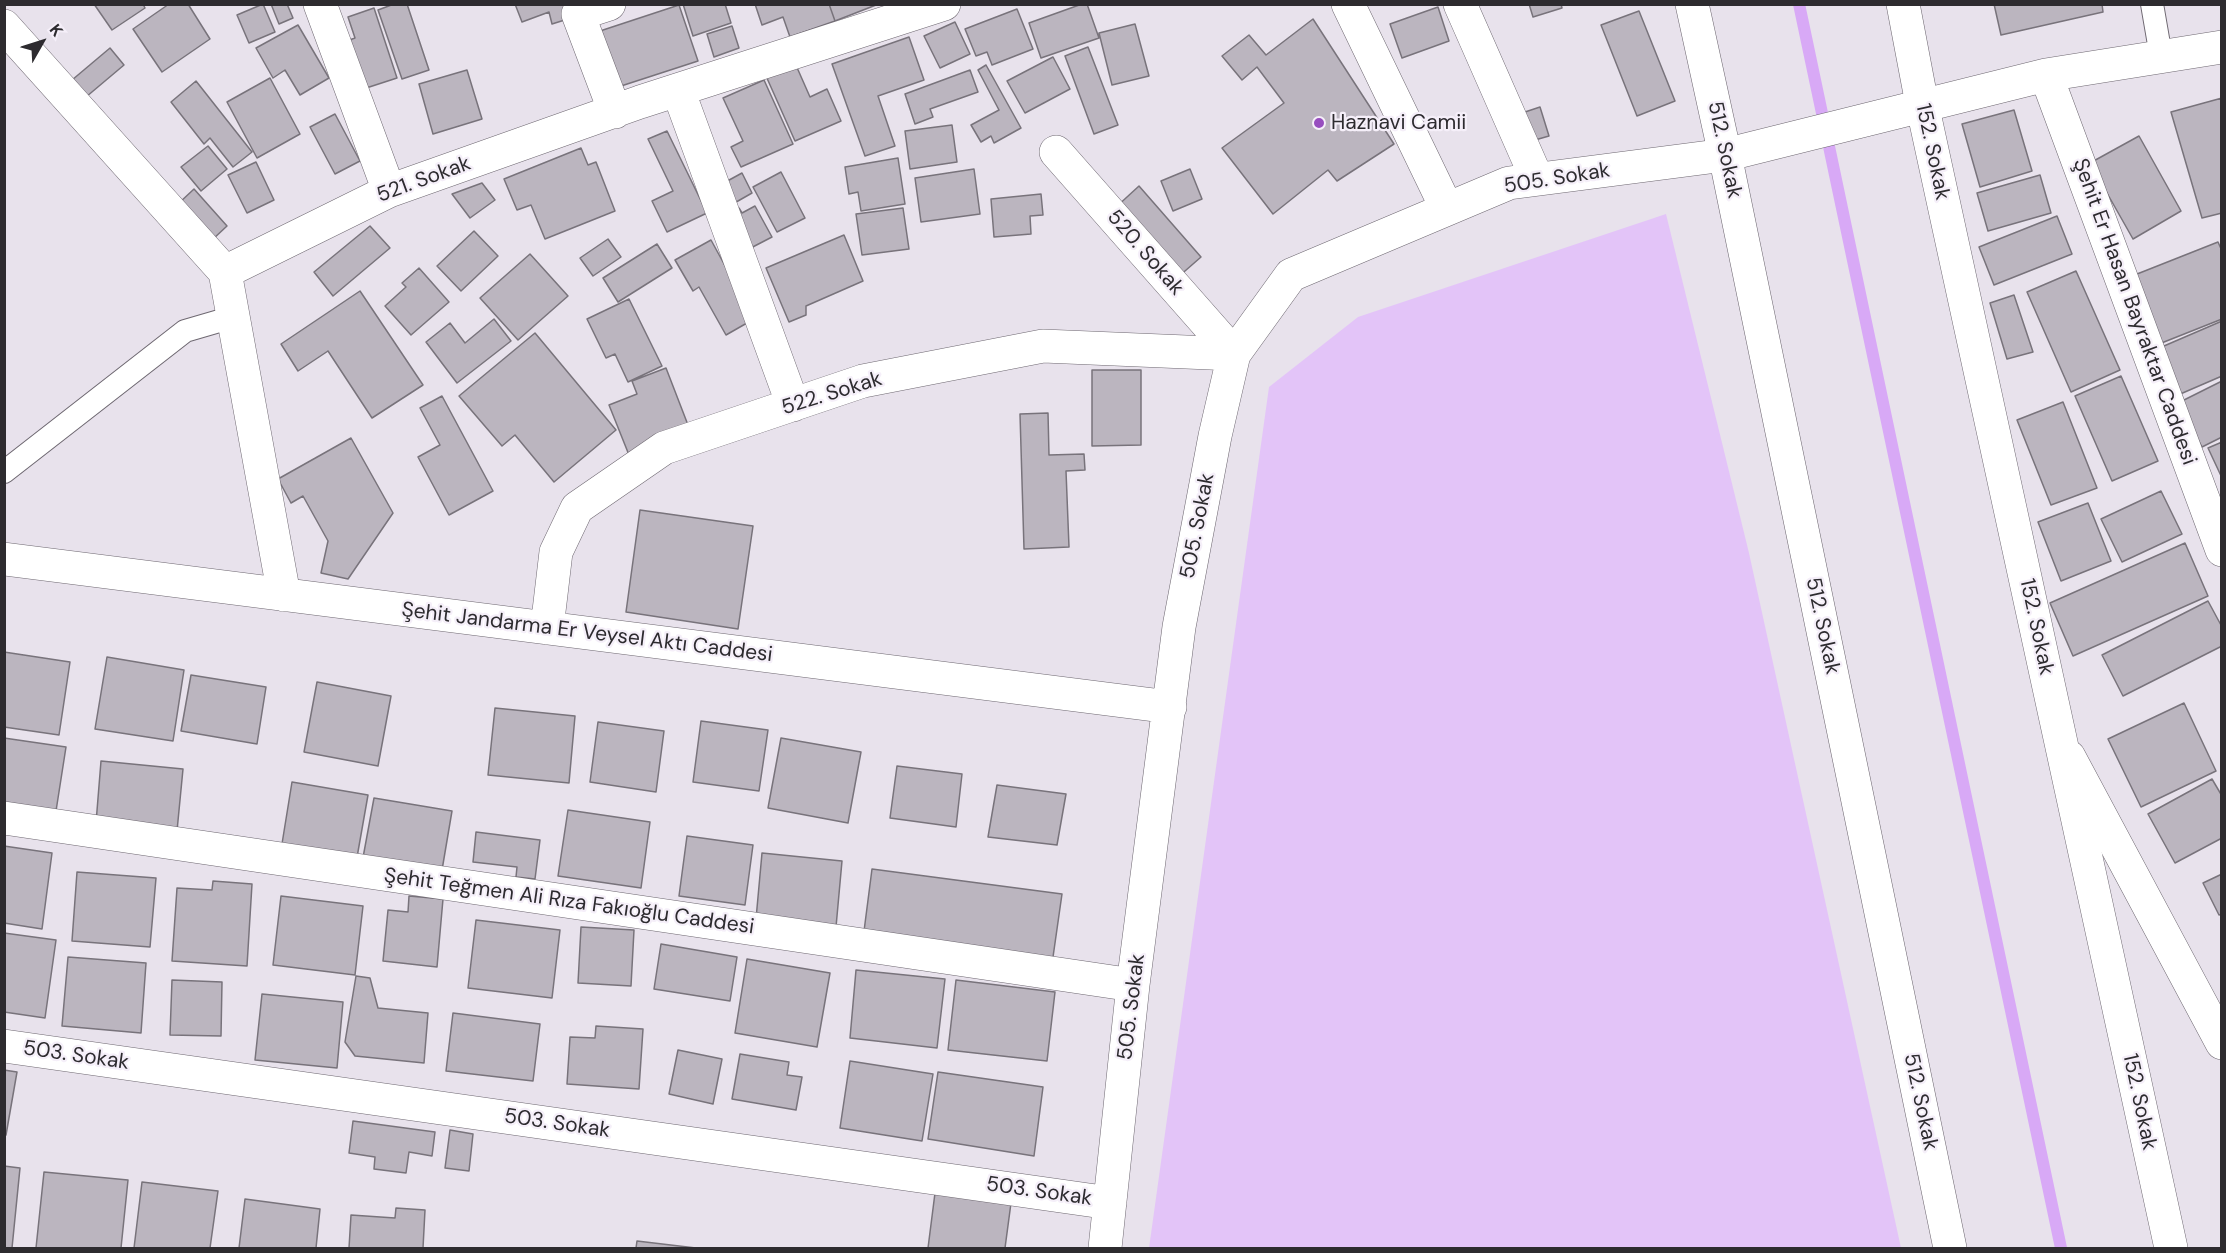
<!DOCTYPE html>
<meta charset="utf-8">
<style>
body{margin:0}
#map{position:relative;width:2226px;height:1253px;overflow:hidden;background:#e8e2ec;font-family:"DM Sans",sans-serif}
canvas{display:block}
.frame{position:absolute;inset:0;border:6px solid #2d2b2f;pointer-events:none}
.north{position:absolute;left:12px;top:12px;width:60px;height:60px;-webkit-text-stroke:4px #f5eff9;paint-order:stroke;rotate:51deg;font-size:16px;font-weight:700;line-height:24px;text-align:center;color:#2d2b2f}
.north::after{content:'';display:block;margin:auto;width:21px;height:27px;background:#2d2b2f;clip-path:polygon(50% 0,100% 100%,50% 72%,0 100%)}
</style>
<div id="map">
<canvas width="2226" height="1253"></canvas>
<div class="frame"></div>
<div class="north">K</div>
</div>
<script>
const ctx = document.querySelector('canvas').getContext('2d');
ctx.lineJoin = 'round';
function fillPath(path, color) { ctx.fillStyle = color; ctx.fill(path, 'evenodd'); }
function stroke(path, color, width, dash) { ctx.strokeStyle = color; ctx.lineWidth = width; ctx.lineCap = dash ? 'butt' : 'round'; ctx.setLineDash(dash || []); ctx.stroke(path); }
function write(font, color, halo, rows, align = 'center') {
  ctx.font = font + ' "DM Sans",sans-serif'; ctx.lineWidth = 4.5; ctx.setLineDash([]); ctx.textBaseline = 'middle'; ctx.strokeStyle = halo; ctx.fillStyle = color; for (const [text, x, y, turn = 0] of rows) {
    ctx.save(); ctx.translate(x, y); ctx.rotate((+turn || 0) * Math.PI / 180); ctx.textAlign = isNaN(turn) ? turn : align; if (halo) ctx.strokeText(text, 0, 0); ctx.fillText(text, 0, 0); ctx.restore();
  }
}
fillPath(new Path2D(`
 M 1666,214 L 1749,553 L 1901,1248 L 1149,1248 L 1269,387 L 1358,317 Z`), '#e3c4f8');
stroke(new Path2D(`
 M 1799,4 L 2061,1248`), '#d8a9f6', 12);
const building = new Path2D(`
 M 94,4 L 143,4 L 145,8 L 112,30 Z
 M 169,4 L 188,4 L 210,39 L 162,72 L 133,29 Z
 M 263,4 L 275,32 L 249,43 L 237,15 Z
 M 271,4 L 287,4 L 293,18 L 279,24 Z
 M 394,4 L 407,4 L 429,70 L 402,79 L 378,10 Z
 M 515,4 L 567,4 L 571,18 L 552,24 L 549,12 L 522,22 Z
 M 683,4 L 725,4 L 731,23 L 693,36 Z
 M 755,4 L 829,4 L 835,21 L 790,37 L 783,17 L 762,25 Z
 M 829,4 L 876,4 L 876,5 L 835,21 Z
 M 1082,4 L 1087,4 L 1099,38 L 1041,58 L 1029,23 Z
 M 1529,4 L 1561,4 L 1562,8 L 1533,17 Z
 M 1994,4 L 2102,4 L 2103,12 L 2001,35 Z
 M 679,5 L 698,61 L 618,87 L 600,31 Z
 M 1438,7 L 1449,41 L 1402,58 L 1390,24 Z
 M 374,8 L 397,78 L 357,91 L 341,43 L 355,38 L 348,17 Z
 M 1017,9 L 1033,49 L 992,65 L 987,52 L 976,56 L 965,29 Z
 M 1639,11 L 1675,101 L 1637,116 L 1601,25 Z
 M 1313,19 L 1394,144 L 1337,181 L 1328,170 L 1273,214 L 1222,148 L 1284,103 L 1257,67 L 1242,80 L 1222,56 L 1249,35 L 1266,55 Z
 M 955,22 L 970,54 L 940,68 L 924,36 Z
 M 1135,24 L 1149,76 L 1112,85 L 1099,33 Z
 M 298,25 L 329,78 L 300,95 L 285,70 L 273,78 L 256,48 Z
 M 732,26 L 739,48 L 714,57 L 707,34 Z
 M 909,37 L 924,80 L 878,96 L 895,146 L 865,156 L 832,64 Z
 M 1088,47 L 1118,125 L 1094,134 L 1065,56 Z
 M 110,48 L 124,65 L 86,97 L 72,80 Z
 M 1053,57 L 1070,89 L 1025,113 L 1007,81 Z
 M 795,63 L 810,97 L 827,89 L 841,121 L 795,141 L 766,76 Z
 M 986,65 L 1021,128 L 994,143 L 991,136 L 981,142 L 971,125 L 999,110 L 978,70 Z
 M 467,70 L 482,119 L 433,134 L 419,84 Z
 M 970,70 L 978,92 L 930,109 L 933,117 L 915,124 L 905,94 Z
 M 270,78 L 300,134 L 257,158 L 227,102 Z
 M 764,80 L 793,144 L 741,167 L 731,147 L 743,141 L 723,98 Z
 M 196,81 L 252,152 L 233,167 L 210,138 L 204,144 L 171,102 Z
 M 2222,98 L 2222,213 L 2202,218 L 2171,112 Z
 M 1540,107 L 1549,136 L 1528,142 L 1519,114 Z
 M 2014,110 L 2032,171 L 1980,187 L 1962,124 Z
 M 335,114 L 360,161 L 335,174 L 310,127 Z
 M 952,125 L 957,162 L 910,169 L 905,131 Z
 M 667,131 L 707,213 L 667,232 L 652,201 L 673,191 L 648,139 Z
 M 2139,136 L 2181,211 L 2133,239 L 2090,163 Z
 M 208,146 L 227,169 L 201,191 L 181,167 Z
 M 581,148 L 588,165 L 596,162 L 615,211 L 545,239 L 531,205 L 517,210 L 504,179 Z
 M 898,158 L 905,204 L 861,211 L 858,192 L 849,194 L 845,167 Z
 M 256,162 L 274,200 L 247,213 L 228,175 Z
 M 974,169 L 980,214 L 921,222 L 915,178 Z
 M 1190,169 L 1202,199 L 1173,211 L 1161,181 Z
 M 781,172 L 805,218 L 777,232 L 753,187 Z
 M 742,173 L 752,193 L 731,205 L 720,185 Z
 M 2040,175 L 2051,213 L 1988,231 L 1977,193 Z
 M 482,183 L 495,200 L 470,218 L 452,194 Z
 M 1139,186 L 1201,257 L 1177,278 L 1115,208 Z
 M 194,189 L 227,226 L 212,240 L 179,203 Z
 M 1041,194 L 1043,215 L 1030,216 L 1031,234 L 994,237 L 991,199 Z
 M 755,206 L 772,237 L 745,251 L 725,215 L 739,208 L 742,213 Z
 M 903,208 L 909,249 L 862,255 L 856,214 Z
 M 2057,216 L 2072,254 L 1994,285 L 1979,247 Z
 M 370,226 L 390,248 L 333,296 L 314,272 Z
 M 474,231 L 498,256 L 461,291 L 437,266 Z
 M 844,235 L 863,281 L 806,306 L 806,315 L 789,322 L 766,268 Z
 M 608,239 L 621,257 L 593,276 L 580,258 Z
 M 711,240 L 754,319 L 726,335 L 699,287 L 693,291 L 675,260 Z
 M 2218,242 L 2222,251 L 2222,319 L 2159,344 L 2132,276 Z
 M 657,244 L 672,268 L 618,302 L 603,278 Z
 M 530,254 L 568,296 L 518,340 L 480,298 Z
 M 419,268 L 449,302 L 411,335 L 385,306 L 406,287 L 402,283 Z
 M 2076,271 L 2120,370 L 2071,392 L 2027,292 Z
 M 360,291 L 423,385 L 372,418 L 328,351 L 298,371 L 281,344 Z
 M 2014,295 L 2033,352 L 2007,359 L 1990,303 Z
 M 629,299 L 662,366 L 628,382 L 615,354 L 606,358 L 587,319 Z
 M 494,319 L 511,341 L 457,383 L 426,342 L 450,323 L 465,343 Z
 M 2222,321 L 2222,376 L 2178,395 L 2157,349 Z
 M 535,333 L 616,430 L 554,482 L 515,435 L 502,446 L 459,396 Z
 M 666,368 L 688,425 L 629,455 L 609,405 L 637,394 L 632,381 Z
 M 1092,370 L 1141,370 L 1141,445 L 1092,446 Z
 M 2121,376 L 2158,461 L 2112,481 L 2075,396 Z
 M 2222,381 L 2222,437 L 2202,447 L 2178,403 Z
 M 442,396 L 493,491 L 449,515 L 418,457 L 440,445 L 420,408 Z
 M 2063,402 L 2097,488 L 2051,505 L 2017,420 Z
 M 1048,413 L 1049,455 L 1084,454 L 1085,470 L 1066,471 L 1069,547 L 1024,549 L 1020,414 Z
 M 351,438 L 393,513 L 348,579 L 321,573 L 328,541 L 303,496 L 291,503 L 278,479 Z
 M 2222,442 L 2222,478 L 2208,448 Z
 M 2161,491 L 2182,534 L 2122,562 L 2101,519 Z
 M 2088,503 L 2111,561 L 2061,581 L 2038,522 Z
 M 640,510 L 753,526 L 738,629 L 626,612 Z
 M 2185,543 L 2208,596 L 2073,656 L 2050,603 Z
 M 2208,601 L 2222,627 L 2222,646 L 2123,696 L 2102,655 Z
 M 4,652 L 70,662 L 59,735 L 4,727 Z
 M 107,657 L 184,670 L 173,741 L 95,729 Z
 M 191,675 L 266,687 L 257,744 L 181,731 Z
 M 317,682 L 391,696 L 378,766 L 304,752 Z
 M 2184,703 L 2216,771 L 2141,807 L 2108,739 Z
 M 495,708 L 575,716 L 569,783 L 488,775 Z
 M 701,721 L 768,730 L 759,791 L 693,782 Z
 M 598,722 L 664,731 L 656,792 L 590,782 Z
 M 4,738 L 66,747 L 56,811 L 4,804 Z
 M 781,738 L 861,752 L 848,823 L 768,808 Z
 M 101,761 L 183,769 L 177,831 L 96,823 Z
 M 897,766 L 962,774 L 956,827 L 890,818 Z
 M 2212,779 L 2222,796 L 2222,838 L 2175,863 L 2148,814 Z
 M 292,782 L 368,795 L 356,863 L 281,850 Z
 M 997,785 L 1066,794 L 1057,845 L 988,837 Z
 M 374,798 L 452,811 L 441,876 L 362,863 Z
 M 568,810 L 650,822 L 641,888 L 558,876 Z
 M 476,832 L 540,840 L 535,879 L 516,877 L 517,867 L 473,862 Z
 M 687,836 L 753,845 L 745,905 L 679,896 Z
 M 4,846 L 52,853 L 42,929 L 4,923 Z
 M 762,853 L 842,861 L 836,927 L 756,919 Z
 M 872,869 L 1062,894 L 1052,964 L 863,939 Z
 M 77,872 L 156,878 L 150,947 L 72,941 Z
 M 2222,874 L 2222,914 L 2219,915 L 2203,883 Z
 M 213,881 L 252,884 L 247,966 L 172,961 L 177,888 L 212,890 Z
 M 281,896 L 363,906 L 355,975 L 273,965 Z
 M 409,896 L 443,899 L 437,967 L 383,961 L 388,910 L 408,912 Z
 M 476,920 L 560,930 L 552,998 L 468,988 Z
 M 581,927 L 634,930 L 631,986 L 578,983 Z
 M 4,933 L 56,940 L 45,1018 L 4,1012 Z
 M 661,944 L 737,957 L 730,1001 L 654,989 Z
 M 68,957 L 146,963 L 141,1033 L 62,1026 Z
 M 747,959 L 830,973 L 817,1047 L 735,1033 Z
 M 856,970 L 945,979 L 937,1048 L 850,1038 Z
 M 356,976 L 370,978 L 378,1008 L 428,1013 L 424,1063 L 355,1056 L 345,1042 Z
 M 172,980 L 222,982 L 221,1036 L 170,1035 Z
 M 956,980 L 1055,992 L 1047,1061 L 948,1050 Z
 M 262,994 L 343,1002 L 337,1068 L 255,1060 Z
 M 453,1013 L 540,1024 L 533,1081 L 446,1071 Z
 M 596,1026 L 643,1029 L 639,1089 L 567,1084 L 570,1037 L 595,1038 Z
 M 678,1050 L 722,1059 L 713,1104 L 669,1094 Z
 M 740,1054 L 789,1062 L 787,1075 L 802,1077 L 796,1110 L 732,1099 Z
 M 850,1061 L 933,1074 L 922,1141 L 840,1128 Z
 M 4,1070 L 17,1072 L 6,1135 L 4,1135 Z
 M 938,1072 L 1043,1087 L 1034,1156 L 928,1139 Z
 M 353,1121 L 435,1132 L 432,1156 L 409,1152 L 406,1173 L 374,1169 L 375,1157 L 349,1153 Z
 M 450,1130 L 473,1134 L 469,1171 L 445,1168 Z
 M 4,1166 L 20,1168 L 12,1248 L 4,1248 Z
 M 44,1172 L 128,1180 L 121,1248 L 36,1248 Z
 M 142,1182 L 218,1191 L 210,1248 L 134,1248 Z
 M 935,1193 L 1011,1203 L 1005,1248 L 928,1248 Z
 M 245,1199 L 320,1209 L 316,1248 L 239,1248 Z
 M 396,1208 L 425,1210 L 423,1248 L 349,1248 L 351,1215 L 395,1218 Z
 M 637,1241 L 696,1248 L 636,1248 Z`);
fillPath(building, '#bbb5bf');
stroke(building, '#78737b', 1.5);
const lane = new Path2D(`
 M 2152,4 L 2161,56
 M 4,472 L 185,331 L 233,317`);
const street = new Path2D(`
 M 320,4 L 389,191
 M 609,4 L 578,14 L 615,112
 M 1348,4 L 1447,209
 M 1460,4 L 1537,179
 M 4,26 L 225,272
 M 2046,75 L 2222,550
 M 678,90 L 793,405
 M 1056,152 L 1234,354
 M 4,559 L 1170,707
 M 284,595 L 225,272 L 389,191 L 640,102 L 944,4
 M 547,628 L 556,552 L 577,508 L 664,448 L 863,381 L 1043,346 L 1234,354
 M 2069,757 L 2222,1043
 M 4,818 L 1133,985
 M 4,1046 L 1110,1203
 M 1105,1248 L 1133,985 L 1179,627 L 1215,436 L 1234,354 L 1291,275 L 1509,183 L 1725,155 L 2046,75 L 2222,47`);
const secondary = new Path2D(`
 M 1692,4 L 1725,155 L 1950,1248
 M 1903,4 L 1922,104 L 2171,1248`);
stroke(lane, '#6e6871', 24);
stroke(street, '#6e6871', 34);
stroke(secondary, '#6e6871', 34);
stroke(lane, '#fff', 22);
stroke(street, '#fff', 33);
stroke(secondary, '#fff', 33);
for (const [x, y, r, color] of [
 [1319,123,6,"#974dbf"]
]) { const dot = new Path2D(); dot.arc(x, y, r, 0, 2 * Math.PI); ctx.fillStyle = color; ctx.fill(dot); stroke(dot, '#f5eff9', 2); }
write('21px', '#2d2b2f', '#f5eff9', [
 ["Haznavi Camii",1331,123]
], 'left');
write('21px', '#2d2b2f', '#f5eff9', [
 ["512. Sokak",1724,150,78],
 ["152. Sokak",1932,152,78],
 ["505. Sokak",1557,179,-9],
 ["521. Sokak",424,180,-20],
 ["520. Sokak",1145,253,49],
 ["Şehit Er Hasan Bayraktar Caddesi",2134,312,70],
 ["522. Sokak",832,394,-17],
 ["505. Sokak",1198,526,-79],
 ["512. Sokak",1822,626,78],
 ["152. Sokak",2036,627,78],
 ["Şehit Jandarma Er Veysel Aktı Caddesi",587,633,7],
 ["Şehit Teğmen Ali Rıza Fakıoğlu Caddesi",569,902,8],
 ["505. Sokak",1132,1007,-83],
 ["503. Sokak",76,1056,8],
 ["512. Sokak",1920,1102,78],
 ["152. Sokak",2139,1102,78],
 ["503. Sokak",557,1124,8],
 ["503. Sokak",1039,1192,8]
]);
</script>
